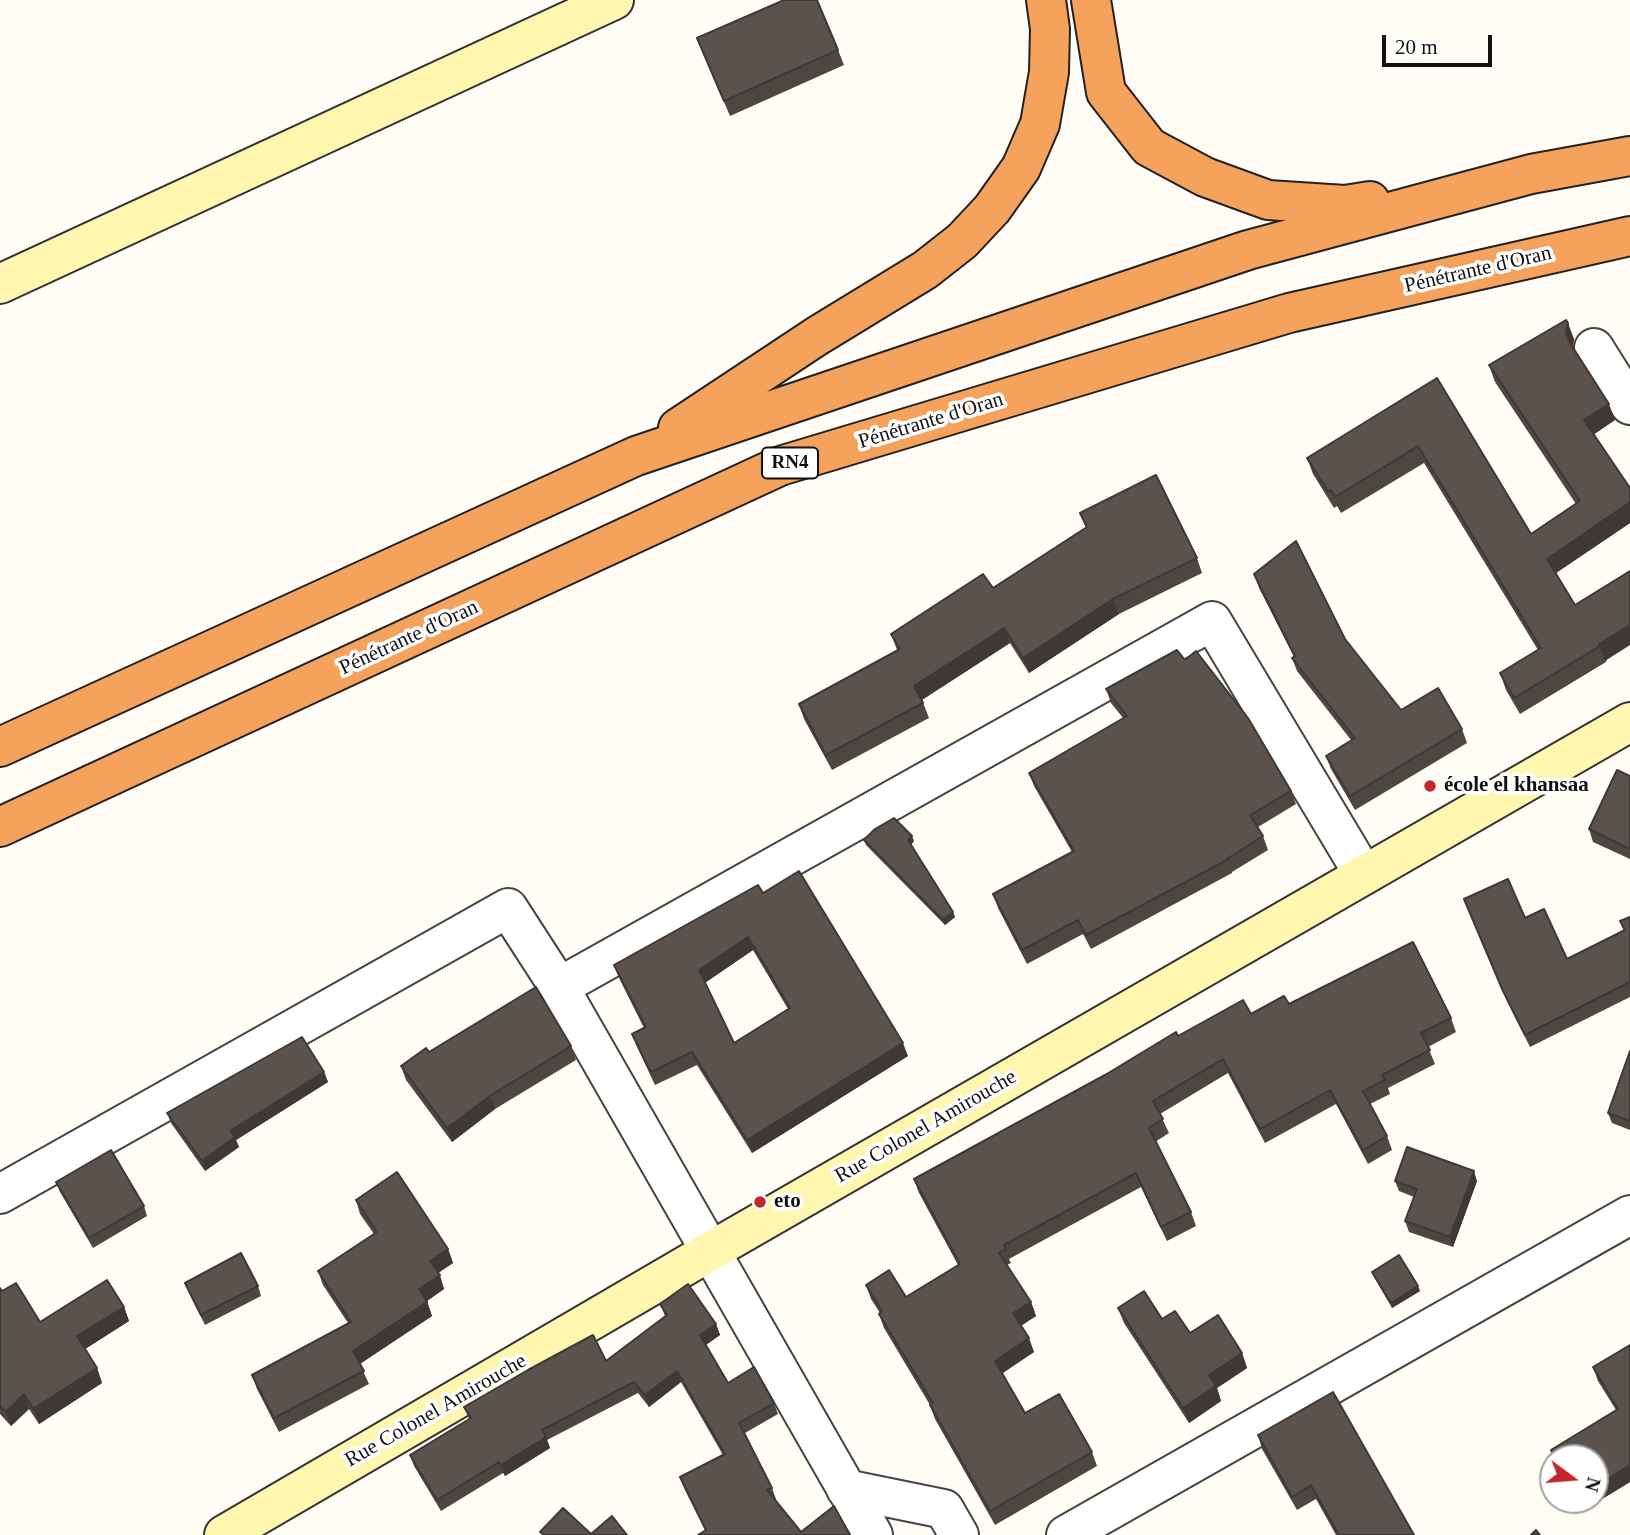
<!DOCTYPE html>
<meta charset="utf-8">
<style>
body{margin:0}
#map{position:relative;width:1630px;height:1535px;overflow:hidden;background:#fffdf5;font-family:Georgia,serif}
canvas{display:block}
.north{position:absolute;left:1539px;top:1444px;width:70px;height:70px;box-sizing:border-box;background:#fff;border:2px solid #a0a0a0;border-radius:50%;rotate:106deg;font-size:19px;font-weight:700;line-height:28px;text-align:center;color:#111}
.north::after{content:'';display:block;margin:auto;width:24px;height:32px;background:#c4262e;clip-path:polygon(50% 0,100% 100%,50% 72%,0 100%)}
.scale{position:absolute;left:1382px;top:35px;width:110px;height:32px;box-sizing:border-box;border:4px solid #111;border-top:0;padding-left:9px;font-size:21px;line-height:24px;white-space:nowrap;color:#111;-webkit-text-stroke:5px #fff;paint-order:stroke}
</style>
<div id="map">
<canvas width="1630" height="1535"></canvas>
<div class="north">N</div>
<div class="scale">20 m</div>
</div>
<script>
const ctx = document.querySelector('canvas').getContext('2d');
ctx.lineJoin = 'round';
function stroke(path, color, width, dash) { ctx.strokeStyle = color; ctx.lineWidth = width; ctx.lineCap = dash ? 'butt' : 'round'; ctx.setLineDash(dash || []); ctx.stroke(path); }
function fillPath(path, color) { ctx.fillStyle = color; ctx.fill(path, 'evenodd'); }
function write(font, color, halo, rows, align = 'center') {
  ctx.font = font + ' Georgia,serif'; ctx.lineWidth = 7; ctx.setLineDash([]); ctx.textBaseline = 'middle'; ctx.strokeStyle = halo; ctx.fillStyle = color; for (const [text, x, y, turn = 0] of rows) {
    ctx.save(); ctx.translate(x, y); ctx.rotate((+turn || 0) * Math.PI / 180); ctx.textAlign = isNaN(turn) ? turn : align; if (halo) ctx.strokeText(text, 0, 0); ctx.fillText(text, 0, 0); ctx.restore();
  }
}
const street = new Path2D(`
 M 1594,348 L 1630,405
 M 559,987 L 1212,621 L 1364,875
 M 0,1194 L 508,908 L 559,987 L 873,1535
 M 846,1489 L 944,1509 L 959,1535
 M 1066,1535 L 1630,1215`);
const secondary = new Path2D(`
 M 0,284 L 614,0
 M 224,1535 L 709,1252 L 1630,722`);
const highway = new Path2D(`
 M 1091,0 L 1106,92 L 1149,147 L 1205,177 L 1268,200 L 1345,205 L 1370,201
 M 678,428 L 817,336 L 925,270 L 962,241 L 992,209 L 1021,168 L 1040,124 L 1049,72 L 1050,29 L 1046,0
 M 0,747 L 636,456 L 1248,250 L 1531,174 L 1630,156
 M 0,827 L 780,466 L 1289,313 L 1630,236`);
stroke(street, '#444', 42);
stroke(secondary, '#333', 42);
stroke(highway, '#222', 42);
stroke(street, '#fff', 38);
stroke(secondary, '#fff6b0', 38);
stroke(highway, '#f5a25d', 38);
fillPath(new Path2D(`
 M 697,38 L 838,50 L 844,65 L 730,116 Z
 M 1574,339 L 1573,348 L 1615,420 L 1594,434 L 1630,523 L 1556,573 L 1575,605 L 1630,571 L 1606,662 L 1520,714 L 1506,690 L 1500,673 L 1538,650 L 1424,463 L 1341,513 L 1337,506 L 1334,508 L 1313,474 L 1307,458 L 1437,378 L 1531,534 L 1576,504 L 1495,382 L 1489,365 Z
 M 1080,513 L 1197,558 L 1202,573 L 1119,614 L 1029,673 L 1010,643 L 922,700 L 929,718 L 832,770 L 804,719 L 799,704 L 897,650 L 891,634 L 993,588 L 1086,528 Z
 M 1254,574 L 1345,639 L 1401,710 L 1462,729 L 1467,743 L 1355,810 L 1331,769 L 1326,756 L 1351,740 L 1297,671 L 1292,658 L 1294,657 L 1259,588 Z
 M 1106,689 L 1291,791 L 1296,804 L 1258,827 L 1263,836 L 1268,850 L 1232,872 L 1232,873 L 1091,949 L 1083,934 L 1027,964 L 998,908 L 993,894 L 1072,852 L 1034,786 L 1029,773 L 1123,718 L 1111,703 Z
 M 1630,776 L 1630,859 L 1593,842 L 1589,829 Z
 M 864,840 L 914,841 L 911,845 L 955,917 L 945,925 L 866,845 Z
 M 763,893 L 908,1056 L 752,1153 L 697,1065 L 655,1085 L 637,1047 L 632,1034 L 644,1028 L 619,978 L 614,965 ZM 753,950 L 788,1009 L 734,1043 L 705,983 Z
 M 1464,899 L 1525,918 L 1567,959 L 1624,931 L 1620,921 L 1630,917 L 1630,997 L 1530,1047 L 1508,1003 Z
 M 1289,1004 L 1451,1018 L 1456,1032 L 1428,1047 L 1435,1064 L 1388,1088 L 1390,1094 L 1370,1104 L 1387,1136 L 1392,1150 L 1368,1164 L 1336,1104 L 1265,1143 L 1228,1073 L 1160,1114 L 1169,1133 L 1155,1142 L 1191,1212 L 1196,1226 L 1167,1241 L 1141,1187 L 1009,1259 L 1011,1263 L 1007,1265 L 1031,1302 L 1036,1316 L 1021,1326 L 1034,1352 L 1002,1373 L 1025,1413 L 1092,1452 L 1097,1466 L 995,1525 L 935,1419 L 930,1405 L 884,1328 L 879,1314 L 880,1313 L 871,1299 L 866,1285 L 906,1297 L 958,1265 L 919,1193 L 914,1179 L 1178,1036 L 1251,1014 Z
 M 571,1046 L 576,1060 L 495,1109 L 452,1142 L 406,1080 L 401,1066 L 429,1052 Z
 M 1630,1051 L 1630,1130 L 1612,1123 L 1608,1113 Z
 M 324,1072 L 328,1082 L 236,1140 L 239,1147 L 205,1171 L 171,1123 L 167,1113 Z
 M 1395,1181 L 1477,1181 L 1453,1247 L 1409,1232 L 1405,1221 L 1414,1197 L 1399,1191 Z
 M 56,1182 L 144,1206 L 147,1216 L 93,1248 L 60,1192 Z
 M 356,1200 L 448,1249 L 453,1263 L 438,1273 L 444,1289 L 427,1301 L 432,1316 L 360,1364 L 369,1384 L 279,1432 L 257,1389 L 252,1375 L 348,1323 L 323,1285 L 318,1271 L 374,1234 L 360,1214 Z
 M 1372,1272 L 1420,1291 L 1392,1308 L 1374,1277 Z
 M 185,1283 L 258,1286 L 261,1296 L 205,1325 L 189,1293 Z
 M 0,1288 L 2,1291 L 40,1322 L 124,1307 L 129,1321 L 85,1349 L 97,1368 L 102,1383 L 39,1424 L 29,1409 L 11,1426 L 0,1414 Z
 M 660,1304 L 716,1324 L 720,1335 L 706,1345 L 728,1383 L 774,1403 L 778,1414 L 745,1433 L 772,1488 L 776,1499 L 774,1500 L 801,1532 L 850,1535 L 705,1530 L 684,1488 L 680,1477 L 723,1455 L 681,1382 L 649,1407 L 638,1393 L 547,1440 L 550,1448 L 505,1476 L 503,1473 L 441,1511 L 414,1466 L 410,1455 L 469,1419 L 464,1407 L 606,1361 L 665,1316 Z
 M 1118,1308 L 1162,1319 L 1190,1333 L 1242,1353 L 1247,1368 L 1217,1388 L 1221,1401 L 1189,1423 L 1124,1323 Z
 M 1630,1345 L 1630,1482 L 1584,1510 L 1578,1500 L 1595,1500 L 1595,1458 L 1554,1458 L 1551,1450 L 1616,1410 L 1598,1381 L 1593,1367 Z
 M 1258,1435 L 1414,1535 L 1336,1535 L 1316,1499 L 1297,1510 L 1262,1449 Z`), '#4d4742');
fillPath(new Path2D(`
 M 1568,323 L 1574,339 L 1572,350 L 1566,333 Z
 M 1609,404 L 1615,420 L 1590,437 L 1584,420 Z
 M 1630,502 L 1630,523 L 1553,575 L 1547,559 Z
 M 1113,599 L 1119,614 L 1029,673 L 1023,658 Z
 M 1630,625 L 1630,645 L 1605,661 L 1599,644 Z
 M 1004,628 L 1010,643 L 920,701 L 914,686 Z
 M 912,836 L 914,841 L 910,845 L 908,840 Z
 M 953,912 L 955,917 L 945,925 L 943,920 Z
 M 748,937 L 753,950 L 704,983 L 699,970 Z
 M 903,1043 L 908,1056 L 752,1153 L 747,1140 Z
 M 324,1072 L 328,1082 L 236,1140 L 239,1147 L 205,1171 L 202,1161 L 230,1131 Z
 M 490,1096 L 495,1109 L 452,1142 L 447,1128 Z
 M 1474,1171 L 1477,1181 L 1453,1247 L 1450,1237 Z
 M 448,1249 L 453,1263 L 435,1275 L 430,1261 Z
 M 440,1275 L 444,1289 L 424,1303 L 419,1289 Z
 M 1418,1286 L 1420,1291 L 1392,1308 L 1391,1303 Z
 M 427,1302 L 432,1316 L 358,1365 L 353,1351 Z
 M 1031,1302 L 1036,1316 L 1018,1327 L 1013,1313 Z
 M 124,1307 L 129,1321 L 82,1351 L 77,1336 Z
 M 716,1324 L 720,1335 L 704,1346 L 700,1335 Z
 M 1029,1338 L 1034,1352 L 1000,1375 L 995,1361 Z
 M 1242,1353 L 1247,1368 L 1217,1388 L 1221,1401 L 1189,1423 L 1183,1408 L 1209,1375 Z
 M 97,1368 L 102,1383 L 39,1424 L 33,1409 Z
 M 677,1371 L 681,1382 L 649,1407 L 645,1395 Z
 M 24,1394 L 29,1409 L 11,1426 L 6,1412 Z
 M 546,1437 L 550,1448 L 505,1476 L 501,1465 Z
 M 1630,1465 L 1630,1482 L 1584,1510 L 1580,1500 L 1595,1500 L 1595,1487 Z`), '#3f3936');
const building = new Path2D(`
 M 784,0 L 817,0 L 838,50 L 724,101 L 697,38 Z
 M 1566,320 L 1568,323 L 1566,333 L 1570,343 L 1609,404 L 1584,420 L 1630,488 L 1630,502 L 1547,559 L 1575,605 L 1630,571 L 1630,625 L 1599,644 L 1600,646 L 1514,698 L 1500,673 L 1541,648 L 1418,446 L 1335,497 L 1331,490 L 1328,491 L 1307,458 L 1437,378 L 1531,534 L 1580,501 L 1489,365 Z
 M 1156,475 L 1197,558 L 1113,599 L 1023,658 L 1004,628 L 914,686 L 923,703 L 826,755 L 799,704 L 900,649 L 891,634 L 983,574 L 993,588 L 1087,527 L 1080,513 Z
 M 1296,541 L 1345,639 L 1401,710 L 1438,688 L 1462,729 L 1350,796 L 1326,756 L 1355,738 L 1292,658 L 1295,656 L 1254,574 Z
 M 1177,650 L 1185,660 L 1196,651 L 1248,718 L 1291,791 L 1250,815 L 1263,836 L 1227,859 L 1227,860 L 1086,935 L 1078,920 L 1022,950 L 993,894 L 1074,851 L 1029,773 L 1127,716 L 1106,689 Z
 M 1617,770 L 1630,776 L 1630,849 L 1589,829 Z
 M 894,818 L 912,836 L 908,840 L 953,912 L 943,920 L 864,840 L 875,829 Z
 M 799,871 L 903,1043 L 747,1140 L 692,1052 L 651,1072 L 632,1034 L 646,1027 L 614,965 L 758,885 L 763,893 ZM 748,937 L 790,1008 L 734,1043 L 699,970 Z
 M 1508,879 L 1525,918 L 1544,909 L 1567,959 L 1625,930 L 1620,921 L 1630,917 L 1630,982 L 1525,1035 L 1503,991 L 1464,899 Z
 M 1413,942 L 1451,1018 L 1421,1033 L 1430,1050 L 1382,1075 L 1385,1080 L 1363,1091 L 1387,1136 L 1363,1150 L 1330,1090 L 1260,1129 L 1223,1059 L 1153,1101 L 1163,1119 L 1149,1128 L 1191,1212 L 1161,1227 L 1136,1173 L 1004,1245 L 1006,1249 L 999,1253 L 1031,1302 L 1013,1313 L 1029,1338 L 995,1361 L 1025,1413 L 1059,1394 L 1092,1452 L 990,1511 L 930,1405 L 933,1403 L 879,1314 L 882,1311 L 866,1285 L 889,1270 L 906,1297 L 960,1264 L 914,1179 L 1105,1075 L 1176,1032 L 1178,1036 L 1243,1000 L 1251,1014 L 1284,996 L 1289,1004 Z
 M 536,987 L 571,1046 L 490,1096 L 447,1128 L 401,1066 L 426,1048 L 429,1052 Z
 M 302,1037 L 324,1072 L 230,1131 L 235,1137 L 202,1161 L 167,1113 Z
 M 1630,1051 L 1630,1121 L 1608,1113 Z
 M 1407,1147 L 1474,1171 L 1450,1237 L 1405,1221 L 1417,1189 L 1395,1181 Z
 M 111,1150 L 144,1206 L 89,1238 L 56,1182 Z
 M 397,1172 L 448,1249 L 430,1261 L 440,1275 L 419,1289 L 427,1302 L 353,1351 L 364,1371 L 274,1418 L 252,1375 L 351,1322 L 318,1271 L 377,1232 L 356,1200 Z
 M 241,1253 L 258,1286 L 201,1315 L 185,1283 Z
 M 1399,1255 L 1418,1286 L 1391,1303 L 1372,1272 Z
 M 107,1280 L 124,1307 L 77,1336 L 97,1368 L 33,1409 L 24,1394 L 6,1412 L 0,1406 L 0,1288 L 2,1291 L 16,1283 L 40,1322 Z
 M 688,1284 L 716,1324 L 700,1335 L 728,1383 L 754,1367 L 774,1403 L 739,1423 L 772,1488 L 767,1490 L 801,1532 L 834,1506 L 850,1535 L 698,1535 L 706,1530 L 680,1477 L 725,1454 L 677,1371 L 645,1395 L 634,1382 L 542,1430 L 546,1437 L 501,1465 L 499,1462 L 437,1500 L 410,1455 L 471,1418 L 464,1407 L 528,1370 L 593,1335 L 606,1361 L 667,1315 L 660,1304 Z
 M 1144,1291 L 1162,1319 L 1175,1311 L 1190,1333 L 1218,1315 L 1242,1353 L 1209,1375 L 1216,1386 L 1183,1408 L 1118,1308 Z
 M 1630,1345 L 1630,1465 L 1595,1487 L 1595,1458 L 1555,1458 L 1551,1450 L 1618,1409 L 1593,1367 Z
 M 1333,1392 L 1414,1535 L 1339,1535 L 1311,1485 L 1292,1497 L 1258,1435 Z
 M 563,1508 L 591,1534 L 612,1516 L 627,1535 L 544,1535 L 540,1532 Z
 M 1536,1530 L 1540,1535 L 1531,1535 Z`);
fillPath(building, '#5a524d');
stroke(building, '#3f3936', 2);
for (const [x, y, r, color] of [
 [1430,786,7,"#c4262e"],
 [760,1202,7,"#c4262e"]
]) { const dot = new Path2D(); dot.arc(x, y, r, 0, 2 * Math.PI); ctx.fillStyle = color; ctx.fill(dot); stroke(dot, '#fff', 2.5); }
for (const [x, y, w] of [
 [790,463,56]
]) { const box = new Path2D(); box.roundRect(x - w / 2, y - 15.5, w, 31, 5); ctx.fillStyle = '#fff'; ctx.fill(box); stroke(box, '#111', 2); }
write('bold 19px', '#111', null, [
 ["RN4",790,463]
]);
write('21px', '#111', '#fff', [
 ["Pénétrante d'Oran",1478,270,-13],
 ["Pénétrante d'Oran",931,421,-17],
 ["Pénétrante d'Oran",409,638,-25],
 ["Rue Colonel Amirouche",926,1127,-30],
 ["Rue Colonel Amirouche",436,1411,-30]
]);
write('bold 21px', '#111', '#fff', [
 ["école el khansaa",1444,786],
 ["eto",774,1202]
], 'left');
</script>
